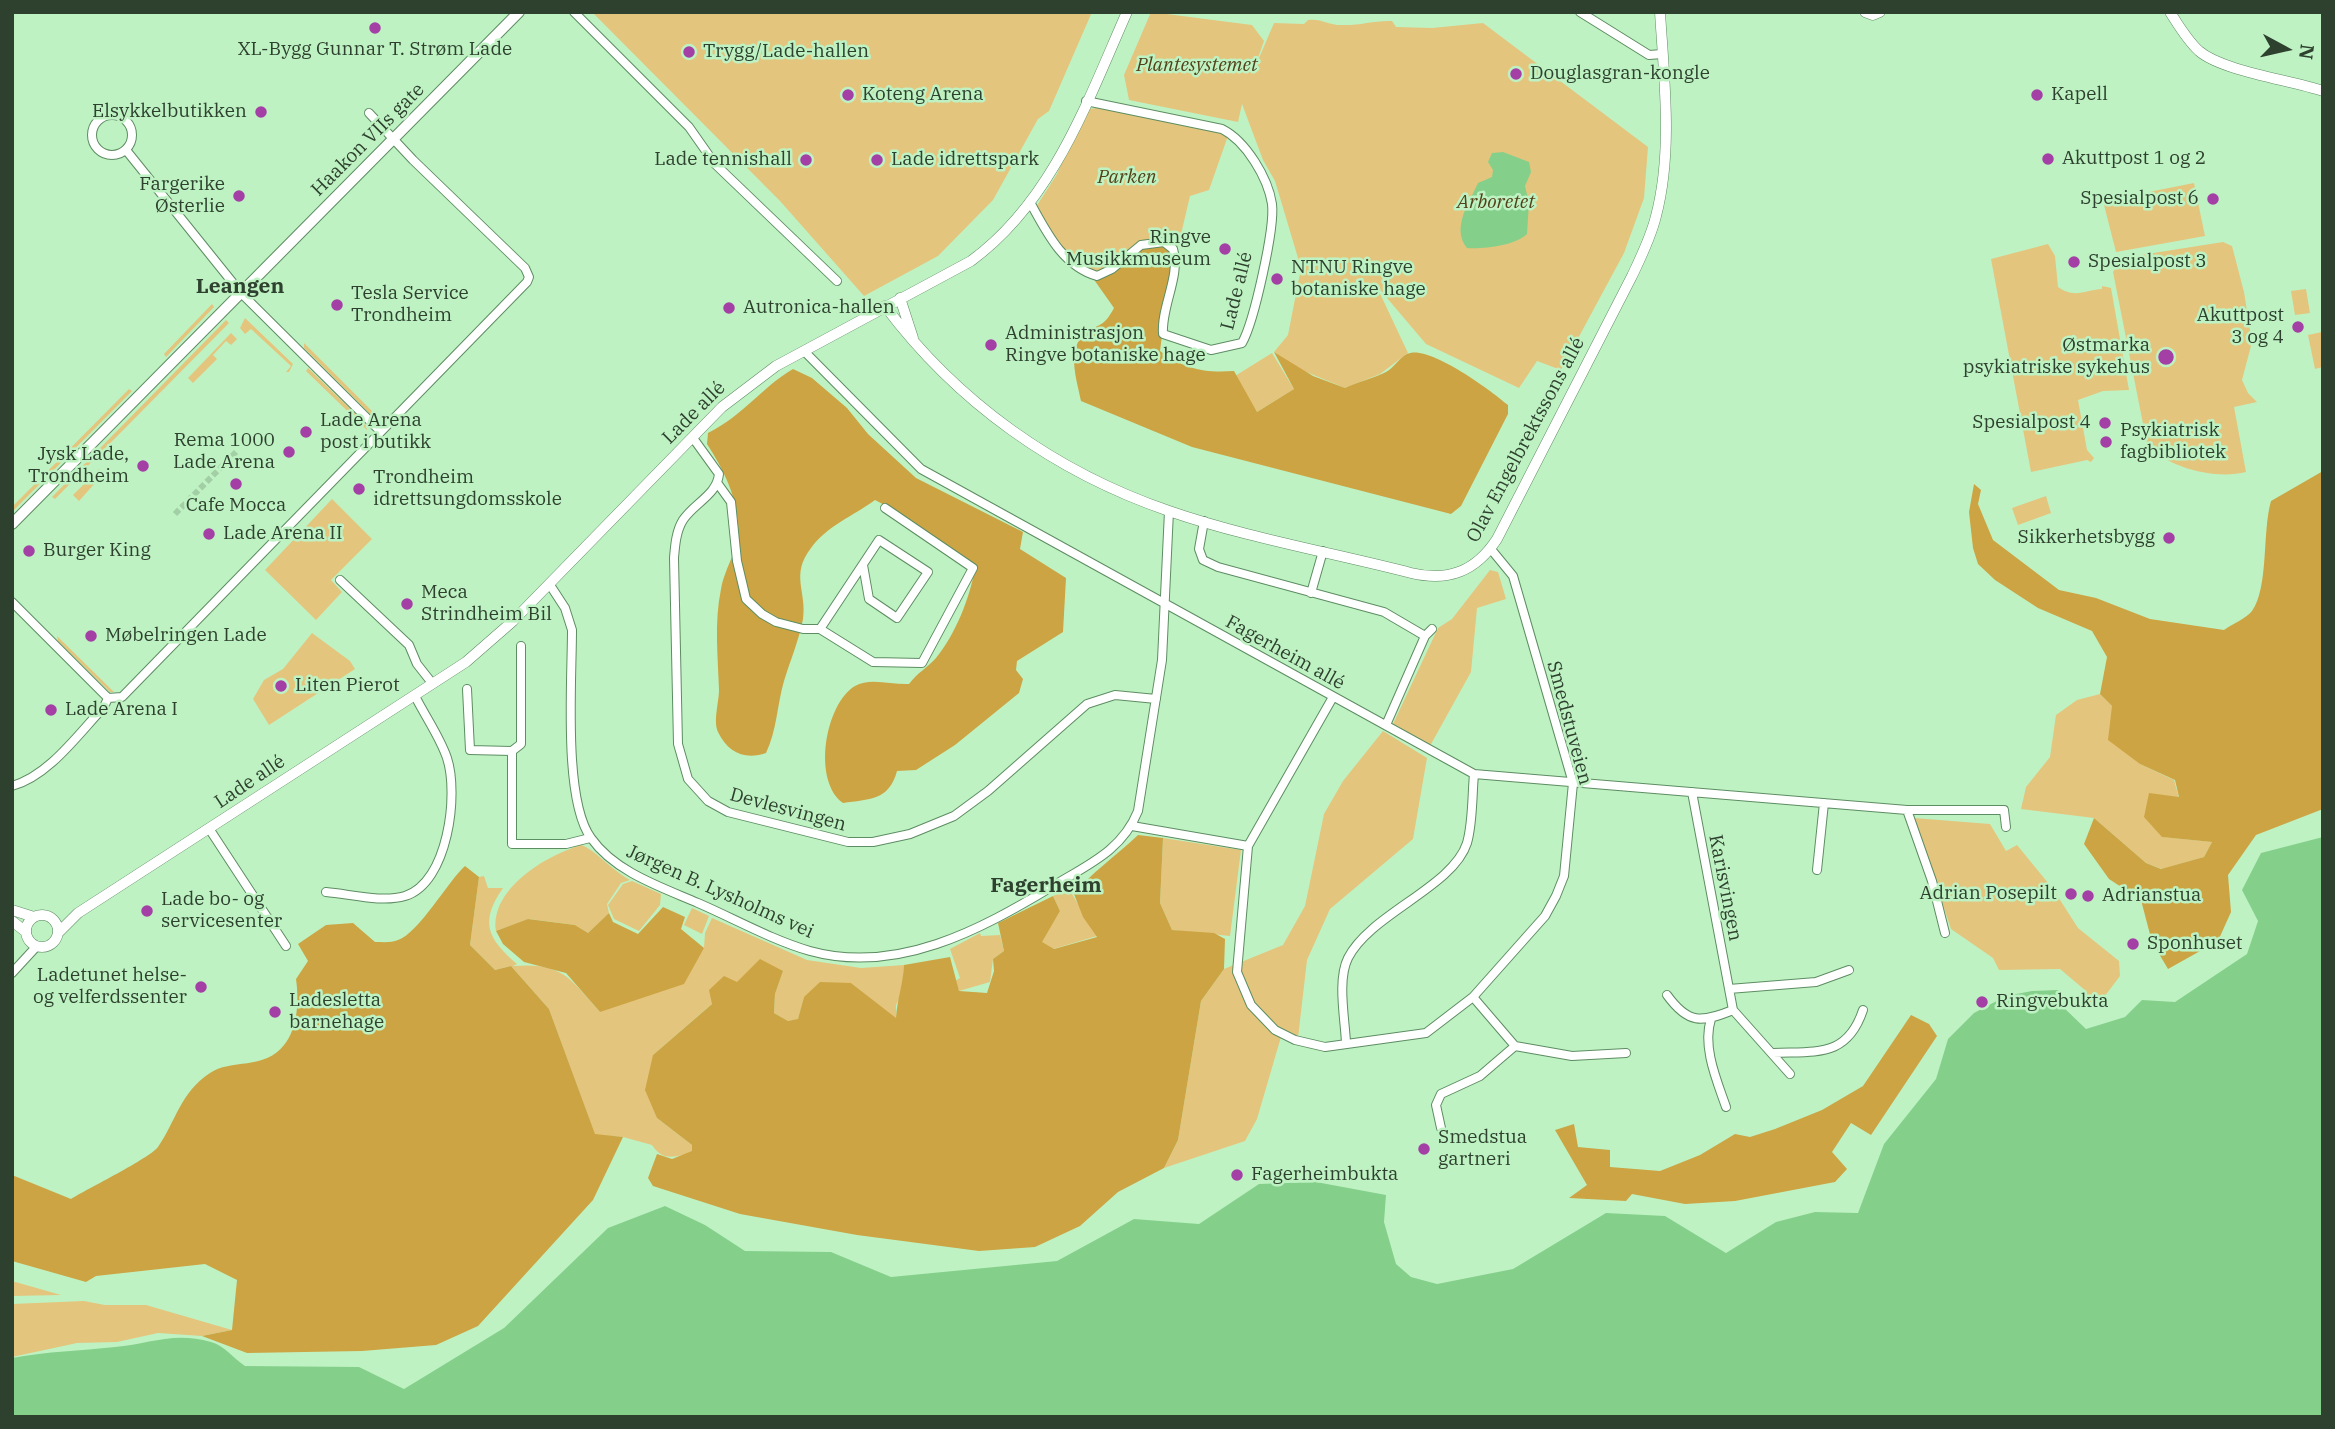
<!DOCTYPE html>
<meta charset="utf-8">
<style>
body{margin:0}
#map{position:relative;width:2335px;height:1429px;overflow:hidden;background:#bff2c3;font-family:"IBM Plex Serif",serif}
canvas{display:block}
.frame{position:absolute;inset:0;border:14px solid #2d412e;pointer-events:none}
.north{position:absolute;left:2251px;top:14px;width:70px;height:70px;-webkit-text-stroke:5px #bff2c3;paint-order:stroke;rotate:98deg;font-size:19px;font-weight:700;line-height:28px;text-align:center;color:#2d412e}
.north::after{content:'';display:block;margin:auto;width:24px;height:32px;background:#2d412e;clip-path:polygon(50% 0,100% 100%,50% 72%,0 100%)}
</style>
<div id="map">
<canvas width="2335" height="1429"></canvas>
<div class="frame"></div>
<div class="north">N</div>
</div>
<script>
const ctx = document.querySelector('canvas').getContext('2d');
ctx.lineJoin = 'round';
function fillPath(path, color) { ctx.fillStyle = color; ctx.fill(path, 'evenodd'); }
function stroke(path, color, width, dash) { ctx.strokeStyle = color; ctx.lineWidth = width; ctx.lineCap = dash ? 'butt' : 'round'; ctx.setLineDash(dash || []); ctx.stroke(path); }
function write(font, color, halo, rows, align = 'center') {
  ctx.font = font + ' "IBM Plex Serif",serif'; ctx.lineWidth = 5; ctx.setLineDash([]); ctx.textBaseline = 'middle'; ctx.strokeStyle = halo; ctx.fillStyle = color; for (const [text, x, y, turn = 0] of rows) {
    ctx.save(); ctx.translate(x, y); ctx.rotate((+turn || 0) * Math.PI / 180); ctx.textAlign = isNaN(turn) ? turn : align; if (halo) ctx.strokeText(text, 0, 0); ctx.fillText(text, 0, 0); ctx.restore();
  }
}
fillPath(new Path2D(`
 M 592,12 L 1092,12 L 1049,111 L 1038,119 L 993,200 L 938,256 L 864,296 L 780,201 Z
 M 1151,12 L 1252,25 L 1264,41 L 1253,72 L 1274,23 L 1304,24 L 1308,20 C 1320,18 1329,25 1341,25 C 1358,26 1375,20 1392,21 L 1396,27 L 1432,28 L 1483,23 L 1648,147 L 1644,198 L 1624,253 L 1561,370 L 1537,361 L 1519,388 L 1426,344 L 1376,285 L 1408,353 L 1380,374 L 1345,388 L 1299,369 L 1274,352 L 1288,335 L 1301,268 L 1275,181 L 1263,160 L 1242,104 L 1238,122 L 1129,100 L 1124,75 Z
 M 1106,106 L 1229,133 L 1209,190 L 1190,196 L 1178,247 L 1165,238 L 1096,273 C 1066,264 1050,233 1036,207 L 1057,174 L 1085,110 Z
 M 2194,183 L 2205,236 L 2116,252 L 2103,201 Z
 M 2223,242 L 2232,246 L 2244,292 L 2252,342 L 2242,380 L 2248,393 L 2257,402 L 2234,407 L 2246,472 C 2216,480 2167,468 2147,444 L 2113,272 L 2122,258 Z
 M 2048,244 L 2055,256 L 2058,287 C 2075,299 2085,290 2102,289 L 2102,286 L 2111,288 L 2129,390 L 2103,391 L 2078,400 L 2087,450 L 2094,458 L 2091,462 L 2087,460 L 2031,472 L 1991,259 Z
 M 2306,289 L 2310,313 L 2295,315 L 2291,291 Z
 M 212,304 L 214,307 L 166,357 L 164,354 Z
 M 245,318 L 293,364 L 289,372 L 286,372 L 291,366 L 251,329 L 245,334 L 240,328 Z
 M 226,320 L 229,323 L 55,499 L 52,497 Z
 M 2322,332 L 2323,367 L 2315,369 L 2308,335 Z
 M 231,333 L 237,339 L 231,345 L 226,341 L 213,355 L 217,359 L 193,383 L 188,378 Z
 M 304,343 L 374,413 L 372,416 L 304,348 Z
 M 1272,353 L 1294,389 L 1257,412 L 1235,376 Z
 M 308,368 L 367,425 L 367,430 L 306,371 Z
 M 129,389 L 132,391 L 12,512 L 12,507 Z
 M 99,469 L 104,473 L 79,501 L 73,495 Z
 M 2046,496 L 2051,513 L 2018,525 L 2012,508 Z
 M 332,499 L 372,539 L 331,580 L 342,592 L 316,620 L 265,570 Z
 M 1490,570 L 1498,572 L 1506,599 L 1477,608 L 1471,672 L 1430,746 L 1393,724 L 1438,628 L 1452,619 Z
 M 312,633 L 350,661 L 355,669 L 269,725 L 253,699 L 264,680 L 283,669 Z
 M 57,636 L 114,692 L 110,692 L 58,641 Z
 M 2100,694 L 2112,706 L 2140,764 L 2174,780 L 2179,798 L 2163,837 L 2212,842 L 2204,857 L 2162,869 L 2146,863 L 2094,818 L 2021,809 L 2026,787 L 2050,757 L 2056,715 L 2077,700 Z
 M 1383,731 L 1427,758 L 1413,839 L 1330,909 L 1307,960 L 1298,1038 L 1283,1030 L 1257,1119 L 1245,1141 L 1164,1168 L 1178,1140 L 1201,1001 L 1224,969 L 1283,945 L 1305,906 L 1324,814 L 1343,781 Z
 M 1914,818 L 1990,824 L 2006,851 L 2017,845 L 2053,889 L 2078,928 L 2119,961 L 2120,976 L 2098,1005 L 2079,1002 L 2086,991 L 2060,969 L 1999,970 L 1993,958 L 1951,929 Z
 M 1163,838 L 1241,850 L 1230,936 L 1172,930 L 1160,903 Z
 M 581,845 C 593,848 614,872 630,880 L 621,883 L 607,904 L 609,913 L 588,933 L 575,925 L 529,919 L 496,931 C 490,889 545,856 581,845 Z
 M 484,876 L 488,888 L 503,888 C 479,922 488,939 517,964 L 513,966 C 562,962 570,978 600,1012 L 704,948 L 705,933 L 712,918 L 807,960 L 861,968 L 904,965 L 903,991 L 896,1005 L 896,1019 L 851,983 L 804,997 L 798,1020 L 788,1021 L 774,1013 L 775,994 L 783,971 L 737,982 L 653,1055 L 657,1118 L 692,1145 L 693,1152 C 676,1157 663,1162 652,1145 L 623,1137 L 595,1135 L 549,1009 L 511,966 L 495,970 L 470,945 L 479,877 Z
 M 632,881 L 661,894 L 660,905 L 639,931 L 614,919 L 608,905 L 623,884 Z
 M 1069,889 L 1097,936 L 1053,949 L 1041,942 L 1060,911 L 1053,896 Z
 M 692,908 L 709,916 L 702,934 L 684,925 Z
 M 980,933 L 981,936 L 1000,935 L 1004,951 L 993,959 L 990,982 L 959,991 L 955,981 L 960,978 L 950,949 Z
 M 12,1281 L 61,1295 L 12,1296 Z
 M 84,1301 L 105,1305 L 146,1305 L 232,1330 L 202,1336 L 158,1333 L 117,1342 L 77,1343 L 12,1357 L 12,1304 Z`), '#e4c57d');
fillPath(new Path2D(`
 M 1164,242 L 1173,249 L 1160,351 C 1185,369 1203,373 1234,371 L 1257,412 L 1294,389 L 1274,352 L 1313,376 L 1345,388 C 1356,383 1376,377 1386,372 C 1394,368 1399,358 1407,354 C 1427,343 1492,391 1508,405 L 1508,414 L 1461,506 L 1451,514 L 1192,447 L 1081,401 C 1077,380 1065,347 1087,332 C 1103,322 1104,326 1114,308 L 1090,274 L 1097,276 L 1141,245 Z
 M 793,369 L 812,378 L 847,408 L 868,434 L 916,478 L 1023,532 L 1020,549 L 1066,578 L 1063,632 L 1017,661 L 1016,670 L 1023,679 L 1019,693 L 955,745 L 916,770 L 897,771 C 889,801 869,799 843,803 C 812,781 825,704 855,686 C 870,677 892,685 909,684 C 917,673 927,668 936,658 C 955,635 970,598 975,568 L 892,509 L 875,500 C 853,516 827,526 811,548 C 790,575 807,591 803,619 C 799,640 790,661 784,681 C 777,705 777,730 766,753 C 745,760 728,753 718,732 C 713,721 719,702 719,690 C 718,656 714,623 721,589 C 726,563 740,551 738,522 C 735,492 723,469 707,444 L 708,433 C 744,415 762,387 793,369 Z
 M 2323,471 L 2323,809 L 2256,835 L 2228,875 L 2231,912 L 2218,941 L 2168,969 L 2152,942 L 2141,900 L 2109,879 L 2084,844 L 2094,818 L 2146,863 L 2161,869 L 2204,857 L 2212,842 L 2162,837 L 2144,817 L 2149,793 L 2179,797 L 2175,780 L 2140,764 L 2108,740 L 2112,706 L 2100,694 L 2107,657 L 2092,631 L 2038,608 L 1995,580 L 1978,564 L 1973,548 L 1969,512 L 1974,484 L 1981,490 L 1978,504 L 1993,540 L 2059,590 L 2096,598 L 2150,619 L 2224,630 C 2232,624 2247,618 2252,611 C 2269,587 2262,532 2271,501 Z
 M 1138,835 L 1163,838 L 1160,903 L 1172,930 L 1214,933 L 1225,939 L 1224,969 L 1201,1001 L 1178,1140 L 1164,1168 L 1118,1192 L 1080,1226 L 1035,1247 L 979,1251 L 857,1235 L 740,1214 L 653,1186 L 648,1178 L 657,1154 L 672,1159 L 692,1151 L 692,1145 L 657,1118 L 645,1090 L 653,1055 L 712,1004 L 709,990 L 724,976 L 737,982 L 760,959 L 783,971 L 775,994 L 774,1013 L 788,1021 L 798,1019 L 804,997 L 820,982 L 851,983 L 896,1018 C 897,1000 903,985 904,965 L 950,957 L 959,991 L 987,993 L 994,971 L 993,959 L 1004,951 L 998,923 L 1053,896 L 1060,911 L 1042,942 L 1054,949 L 1097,937 L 1083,917 L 1074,894 C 1090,874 1118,854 1138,835 Z
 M 465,866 L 479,877 L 470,945 L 495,970 L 511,966 L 549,1009 L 595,1134 L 623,1137 L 593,1200 L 478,1326 L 436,1345 L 362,1351 L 247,1353 L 202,1336 L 232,1330 L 237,1280 L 205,1264 L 96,1276 L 86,1282 L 12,1261 L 12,1175 L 71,1199 C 87,1189 150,1158 158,1147 C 176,1121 180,1093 210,1073 C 230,1059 265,1070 284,1045 C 298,1028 299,1000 296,979 L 308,961 L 298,944 L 326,925 L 353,923 L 375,942 C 382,942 392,943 398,940 C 419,933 448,881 465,866 Z
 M 663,907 L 685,917 L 681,929 L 704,948 L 684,984 L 600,1012 L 566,973 L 524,962 L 503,944 L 496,931 L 528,919 L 575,925 L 588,933 L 609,913 L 613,922 L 638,934 Z
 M 1911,1015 L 1929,1024 L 1937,1036 L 1871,1135 L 1851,1123 L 1832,1152 L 1847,1169 L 1835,1182 L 1735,1201 L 1685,1204 L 1632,1194 L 1626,1201 L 1569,1198 L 1587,1185 L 1555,1130 L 1574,1124 L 1578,1147 L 1610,1150 L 1610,1167 L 1660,1171 L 1700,1155 L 1735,1134 L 1750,1137 L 1775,1129 L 1822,1110 L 1863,1086 Z`), '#cca443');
fillPath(new Path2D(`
 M 1503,152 L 1529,162 L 1531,172 L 1525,186 L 1529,203 L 1527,234 C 1514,246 1484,249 1467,248 C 1451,228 1469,203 1478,183 L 1492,177 L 1493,170 L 1488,162 L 1492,153 Z
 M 2323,837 L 2323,1417 L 12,1417 L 12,1358 C 49,1351 79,1351 115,1347 C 149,1344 174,1331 211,1342 C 225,1346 233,1358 245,1366 L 359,1367 L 404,1389 L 504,1328 L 608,1228 L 665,1206 L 705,1225 L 745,1251 L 831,1252 L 891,1277 L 1057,1261 L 1134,1219 L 1199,1224 L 1259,1184 L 1316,1182 L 1386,1195 L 1384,1222 L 1396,1264 L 1411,1277 L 1437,1284 L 1513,1269 L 1606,1213 L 1665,1216 L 1726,1253 L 1776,1222 L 1815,1212 L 1858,1213 L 1884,1144 L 1936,1079 L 1948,1039 L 1974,1013 L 2006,996 L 2032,991 L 2058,990 L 2061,1005 L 2086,1029 L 2125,1017 L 2142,1000 L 2175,1002 L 2247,954 L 2258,921 L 2242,890 L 2261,853 Z`), '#84d08b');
stroke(new Path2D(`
 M 175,514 L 238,450`), '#a2cfa5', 6, [6, 3]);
const minor = new Path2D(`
 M 574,12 L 689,127 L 715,164 L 837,281
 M 1580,12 L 1649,55 L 1662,54
 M92 135a20 20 0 1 1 40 0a20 20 0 1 1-40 0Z
 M 126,150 L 241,293 L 380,431
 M 1031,204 C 1047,233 1063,266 1097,276 L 1112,269 L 1141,245 L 1164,242 L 1173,249 C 1181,276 1161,306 1163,334 L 1211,350 L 1242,343 C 1254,322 1275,228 1272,204 C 1268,178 1246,141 1222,129 L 1086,101
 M 804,351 L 921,469 L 1474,774 L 1907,810 L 2004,810 L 2006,827
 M 693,438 L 719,474 C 717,495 694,503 683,520 C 676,531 675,546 674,558 L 678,744 L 688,779 L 708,801 L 728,812 L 848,842 L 873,842 L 910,834 L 954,816 L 988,791 L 1087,704 L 1115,695 L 1156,699
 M 718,484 L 731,502 L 737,561 L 746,599 L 762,614 L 776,622 L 803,629 L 820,629 L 873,662 L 922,663 L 973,568 L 885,508
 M 1204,521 L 1199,549 L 1203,560 L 1218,567 L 1384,612 L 1425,636
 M 340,580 L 409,645 L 417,664 L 432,683
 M 550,585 L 565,608 L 572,630 C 572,680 563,800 591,838 C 615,872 661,887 698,903 C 735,919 772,940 810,951 C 897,975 980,930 1053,886 C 1087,865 1122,851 1138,811 L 1162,660 L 1169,511
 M 1311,593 L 1323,551
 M 12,602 L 108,698
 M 820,629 L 879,540 L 928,572 L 897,618 L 869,599 L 863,565
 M 521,646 L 521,744 L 512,751 L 512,844 L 566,844 L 590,838
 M 467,689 L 470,750 L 512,751
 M 1333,697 L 1248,846 L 1237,972 L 1251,1005 L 1275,1030 L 1295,1040 L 1325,1047 L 1426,1033 L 1473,997 L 1545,916 L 1556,896 L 1564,876 L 1573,783 L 1513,576 L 1490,548
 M 108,698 L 122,697 L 527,282 L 529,277 L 525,268 L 413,160 L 369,113
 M 1386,725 L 1425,636 L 1432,629
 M 12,786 C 49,776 79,733 104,707 L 108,698
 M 1692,792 L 1733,1010 L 1790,1074
 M 1907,810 L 1932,881 L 1945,933
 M 1132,826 L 1248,846
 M 210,830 L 286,946
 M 1817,870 L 1824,803
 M 326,892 C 350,894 382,903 405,896 C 448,883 459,794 447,758 C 440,737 425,716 415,696
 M 12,973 L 36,947
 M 1729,989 L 1816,982 L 1849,970
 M 1667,995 C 1688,1024 1701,1023 1733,1010
 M 1473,997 L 1515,1046 L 1572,1056 L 1626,1053
 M 1711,1019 C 1702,1047 1717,1081 1726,1107
 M 1346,1043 C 1345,1019 1337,980 1348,958 C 1370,914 1453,887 1467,843 C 1473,822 1472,795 1474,774
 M 1773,1053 C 1816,1051 1847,1058 1863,1010
 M 1441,1128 L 1436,1105 L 1441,1094 L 1480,1076 L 1515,1046`);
const tertiary = new Path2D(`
 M 1865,12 L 1873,15 L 1880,12
 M 2170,12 C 2179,26 2187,40 2199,51 C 2222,71 2291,80 2323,91
 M 900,298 L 913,338
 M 885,306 C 957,402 1055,472 1169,511 C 1244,537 1333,553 1411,573 C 1449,582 1476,571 1497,539 L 1632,276 C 1641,257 1651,237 1656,216 C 1673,152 1664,78 1660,12
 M 12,910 L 34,917
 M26 931a16 16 0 1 1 32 0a16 16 0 1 1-32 0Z
 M 12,921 L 26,932
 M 58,933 L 78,913 L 466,662 L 513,621 L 722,407 L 776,366 L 971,261 C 1053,201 1087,102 1127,12`);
const secondary = new Path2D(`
 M 12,524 L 519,12`);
stroke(minor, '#5d8d62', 10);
stroke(tertiary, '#5d8d62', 11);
stroke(secondary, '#5d8d62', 12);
stroke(minor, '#fff', 8);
stroke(tertiary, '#fff', 10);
stroke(secondary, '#fff', 10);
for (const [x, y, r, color] of [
 [375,28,7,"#a33fa5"],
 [689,52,7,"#a33fa5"],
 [1516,74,7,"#a33fa5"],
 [848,95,7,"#a33fa5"],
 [2037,95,7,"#a33fa5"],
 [261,112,7,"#a33fa5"],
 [2048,159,7,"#a33fa5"],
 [806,160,7,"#a33fa5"],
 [877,160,7,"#a33fa5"],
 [239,196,7,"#a33fa5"],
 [2213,199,7,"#a33fa5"],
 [1225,249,7,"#a33fa5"],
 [2074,262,7,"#a33fa5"],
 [1277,279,7,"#a33fa5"],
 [337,305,7,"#a33fa5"],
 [729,308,7,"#a33fa5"],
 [2298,327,7,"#a33fa5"],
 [991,345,7,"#a33fa5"],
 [2166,357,9,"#a33fa5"],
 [2105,423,7,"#a33fa5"],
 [306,432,7,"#a33fa5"],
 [2106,442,7,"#a33fa5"],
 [289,452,7,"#a33fa5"],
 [143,466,7,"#a33fa5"],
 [236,484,7,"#a33fa5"],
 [359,489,7,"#a33fa5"],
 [209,534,7,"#a33fa5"],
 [2169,538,7,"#a33fa5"],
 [29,551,7,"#a33fa5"],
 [407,604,7,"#a33fa5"],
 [91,636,7,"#a33fa5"],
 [281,686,7,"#a33fa5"],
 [51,710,7,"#a33fa5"],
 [2071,894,7,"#a33fa5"],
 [2088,896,7,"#a33fa5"],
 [147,911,7,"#a33fa5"],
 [2133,944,7,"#a33fa5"],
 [201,987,7,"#a33fa5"],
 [1982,1002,7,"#a33fa5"],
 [275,1012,7,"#a33fa5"],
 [1424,1149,7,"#a33fa5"],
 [1237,1175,7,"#a33fa5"]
]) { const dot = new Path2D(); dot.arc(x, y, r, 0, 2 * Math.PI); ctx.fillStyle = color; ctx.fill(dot); stroke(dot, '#bff2c3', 2.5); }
write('19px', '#2d412e', '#bff2c3', [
 ["XL-Bygg Gunnar T. Strøm Lade",375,50,"center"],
 ["Trygg/Lade-hallen",703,52],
 ["Douglasgran-kongle",1530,74],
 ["Koteng Arena",862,95],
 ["Kapell",2051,95],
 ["Elsykkelbutikken",247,112,"right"],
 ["Akuttpost 1 og 2",2062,159],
 ["Lade tennishall",792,160,"right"],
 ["Lade idrettspark",891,160],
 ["Fargerike",225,185,"right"],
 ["Østerlie",225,207,"right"],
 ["Spesialpost 6",2199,199,"right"],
 ["Ringve",1211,238,"right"],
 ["Musikkmuseum",1211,260,"right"],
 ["Spesialpost 3",2088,262],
 ["NTNU Ringve",1291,268],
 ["botaniske hage",1291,290],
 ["Tesla Service",351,294],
 ["Trondheim",351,316],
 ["Autronica-hallen",743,308],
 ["Akuttpost",2284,316,"right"],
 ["3 og 4",2284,338,"right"],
 ["Administrasjon",1005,334],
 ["Ringve botaniske hage",1005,356],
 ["Østmarka",2150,346,"right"],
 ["psykiatriske sykehus",2150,368,"right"],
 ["Lade Arena",320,421],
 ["post i butikk",320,443],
 ["Spesialpost 4",2091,423,"right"],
 ["Psykiatrisk",2120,431],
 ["fagbibliotek",2120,453],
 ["Rema 1000",275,441,"right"],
 ["Lade Arena",275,463,"right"],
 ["Jysk Lade,",129,455,"right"],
 ["Trondheim",129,477,"right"],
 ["Trondheim",373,478],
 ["idrettsungdomsskole",373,500],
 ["Cafe Mocca",236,506,"center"],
 ["Lade Arena II",223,534],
 ["Sikkerhetsbygg",2155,538,"right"],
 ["Burger King",43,551],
 ["Meca",421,593],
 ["Strindheim Bil",421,615],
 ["Møbelringen Lade",105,636],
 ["Liten Pierot",295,686],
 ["Lade Arena I",65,710],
 ["Adrian Posepilt",2057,894,"right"],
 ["Adrianstua",2102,896],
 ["Lade bo- og",161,900],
 ["servicesenter",161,922],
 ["Sponhuset",2147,944],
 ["Ladetunet helse-",187,976,"right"],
 ["og velferdssenter",187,998,"right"],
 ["Ladesletta",289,1001],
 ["barnehage",289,1023],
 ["Ringvebukta",1996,1002],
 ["Smedstua",1438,1138],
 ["gartneri",1438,1160],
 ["Fagerheimbukta",1251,1175]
], 'left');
write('italic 19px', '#524119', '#bff2c3', [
 ["Plantesystemet",1197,66],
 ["Parken",1127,178],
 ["Arboretet",1496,203]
]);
write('19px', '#2d412e', '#bff2c3', [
 ["Haakon VIIs gate",368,140,-45],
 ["Lade allé",1237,291,-76],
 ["Lade allé",694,413,-45],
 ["Olav Engelbrektssons allé",1526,440,-62],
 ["Fagerheim allé",1285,653,29],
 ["Smedstuveien",1569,723,75],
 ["Lade allé",250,782,-34],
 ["Devlesvingen",788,810,15],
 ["Karisvingen",1725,888,79],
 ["Jørgen B. Lysholms vei",720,892,24]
]);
write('bold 21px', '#2d412e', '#bff2c3', [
 ["Leangen",240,287],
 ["Fagerheim",1046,886]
]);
</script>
